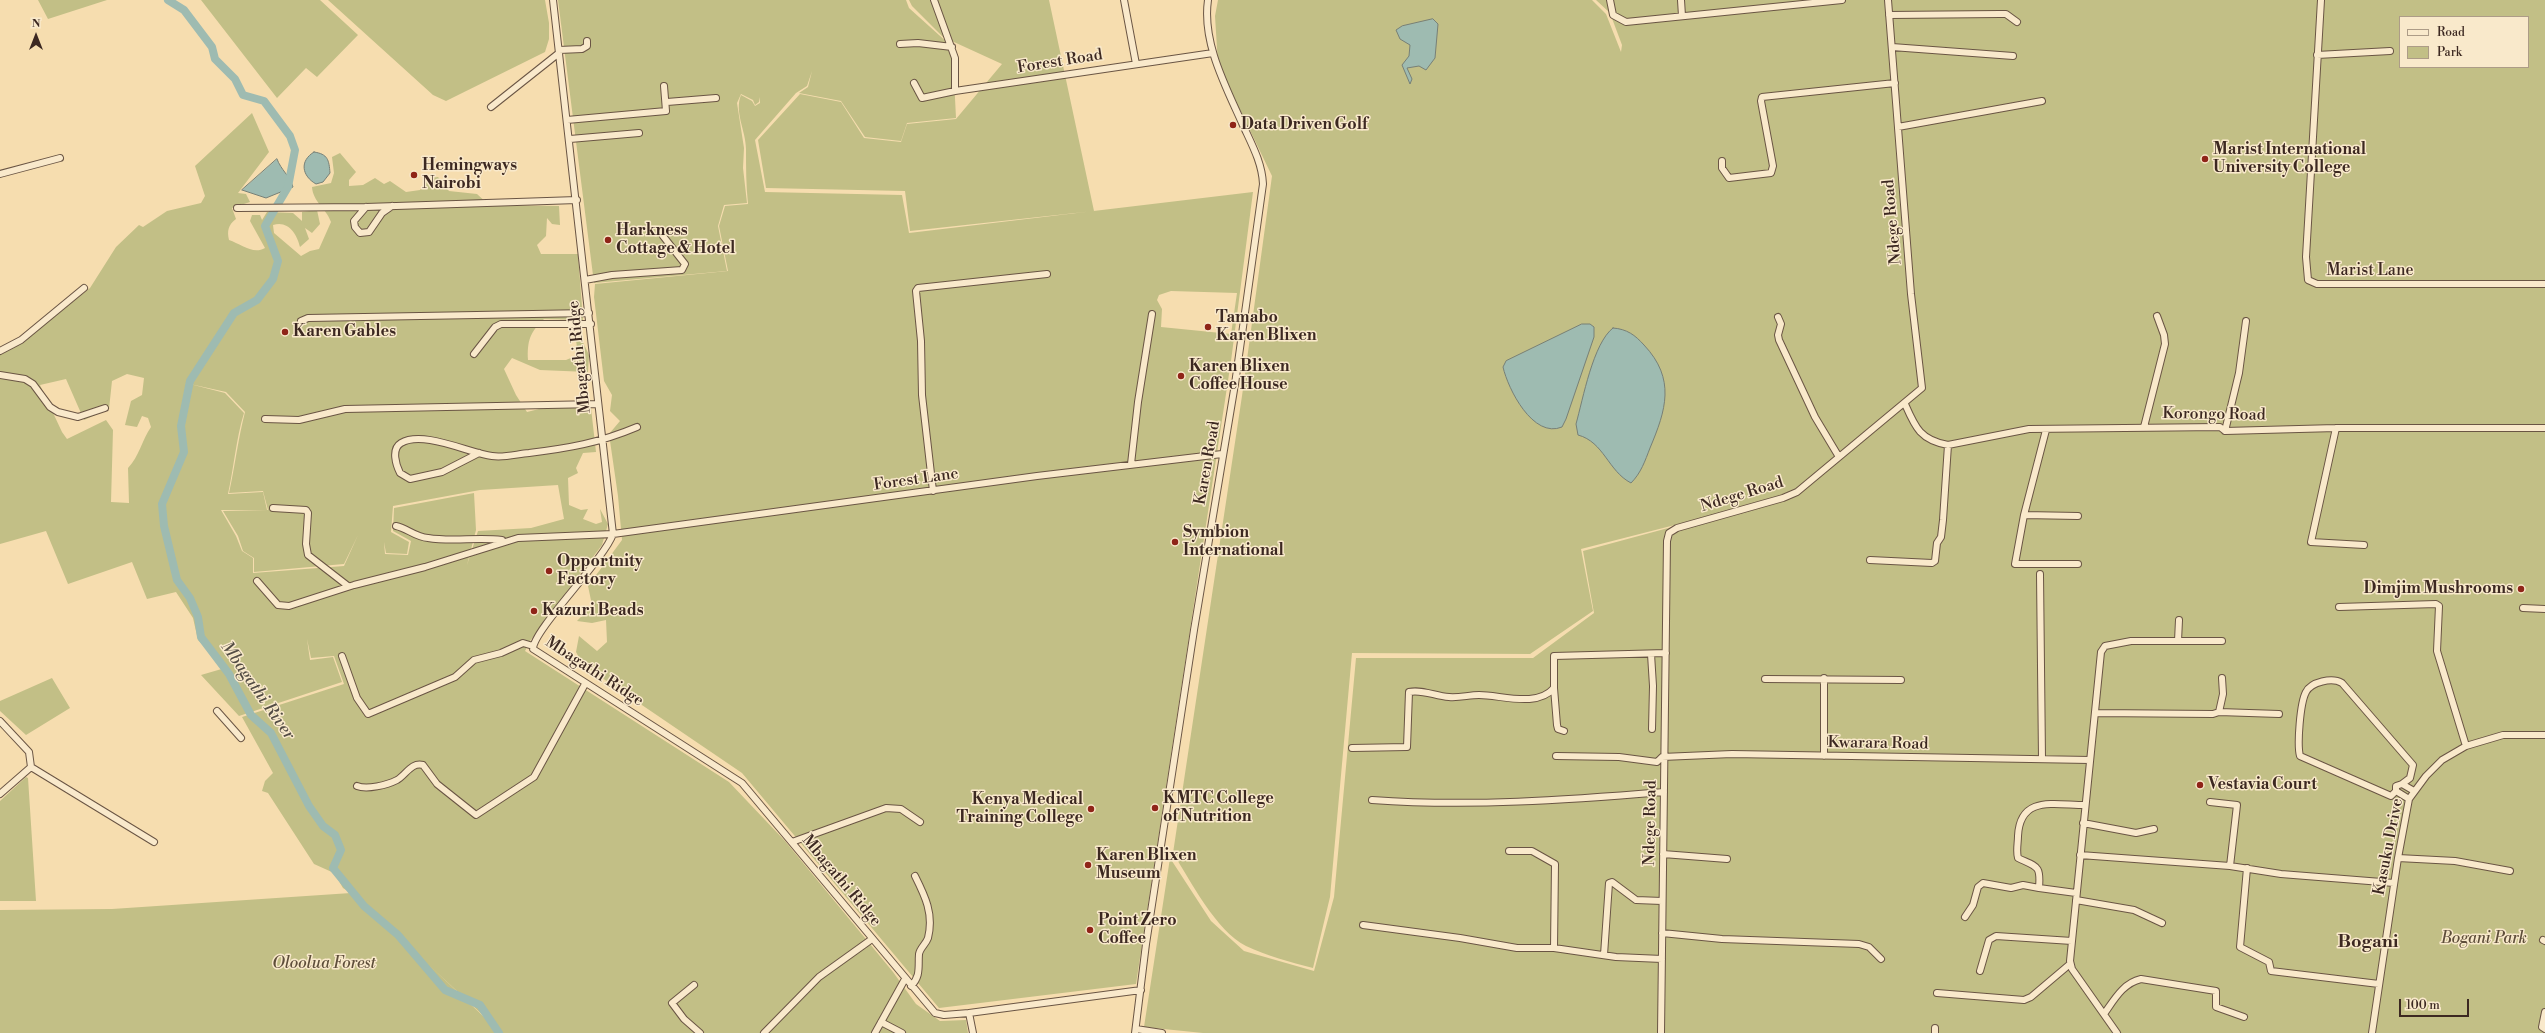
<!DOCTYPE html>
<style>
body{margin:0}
#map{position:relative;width:2545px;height:1033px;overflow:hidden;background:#f6ddaf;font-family:"Libre Bodoni",serif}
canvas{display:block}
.legend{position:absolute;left:2399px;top:16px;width:130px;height:52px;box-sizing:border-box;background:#f9e9cb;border:1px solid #ad9c87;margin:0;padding:5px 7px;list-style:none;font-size:12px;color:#3c2821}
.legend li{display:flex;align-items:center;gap:8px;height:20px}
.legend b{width:20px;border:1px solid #ad9c87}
.north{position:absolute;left:16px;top:16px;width:40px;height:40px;-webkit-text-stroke:3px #f9e9cb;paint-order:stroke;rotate:0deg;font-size:11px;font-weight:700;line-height:16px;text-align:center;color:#3c2821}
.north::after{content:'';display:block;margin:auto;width:14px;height:18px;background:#3c2821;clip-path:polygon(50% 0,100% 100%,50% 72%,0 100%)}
.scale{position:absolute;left:2399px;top:999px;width:70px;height:18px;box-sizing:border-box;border:2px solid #3c2821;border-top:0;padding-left:5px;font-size:12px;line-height:14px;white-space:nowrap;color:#3c2821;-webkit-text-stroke:3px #f9e9cb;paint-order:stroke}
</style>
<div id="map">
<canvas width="2545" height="1033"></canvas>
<ul class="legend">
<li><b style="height:5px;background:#f9e9cb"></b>Road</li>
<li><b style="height:11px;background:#c2bf86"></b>Park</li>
</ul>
<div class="north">N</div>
<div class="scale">100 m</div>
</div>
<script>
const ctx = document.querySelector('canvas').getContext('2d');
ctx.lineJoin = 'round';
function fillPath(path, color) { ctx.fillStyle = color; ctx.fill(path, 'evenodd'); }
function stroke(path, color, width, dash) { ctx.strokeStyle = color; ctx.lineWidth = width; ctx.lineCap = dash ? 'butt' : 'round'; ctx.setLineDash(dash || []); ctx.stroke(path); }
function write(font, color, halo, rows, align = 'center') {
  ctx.font = font + ' "Libre Bodoni",serif'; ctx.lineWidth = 3; ctx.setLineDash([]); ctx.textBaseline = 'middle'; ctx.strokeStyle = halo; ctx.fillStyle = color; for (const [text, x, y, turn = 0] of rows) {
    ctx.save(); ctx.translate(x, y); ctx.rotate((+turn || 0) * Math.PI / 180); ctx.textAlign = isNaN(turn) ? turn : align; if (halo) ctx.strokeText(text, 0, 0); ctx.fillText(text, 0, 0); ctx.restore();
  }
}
fillPath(new Path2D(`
 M 38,0 L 107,0 L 48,19 Z
 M 201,0 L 320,0 L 358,35 L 317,77 L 306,68 L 277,98 Z
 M 328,0 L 545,0 L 549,23 L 549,39 L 545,52 L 446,101 L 433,95 Z
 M 558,0 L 906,0 L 909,8 L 949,44 L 953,58 L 956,118 L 907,123 L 901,141 L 865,137 L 841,101 L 799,93 L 808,87 L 812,71 L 807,86 L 796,93 L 755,140 L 765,192 L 902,195 L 909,233 L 1253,192 L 1231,361 L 1136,984 L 939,1008 L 742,773 L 583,665 L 576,652 L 579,636 L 597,651 L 607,642 L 606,620 L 592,623 L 577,621 L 592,605 L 588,586 L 622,540 L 618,496 L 609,434 L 620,421 L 610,411 L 612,395 L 604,381 L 594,297 L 595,284 L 728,271 L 719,226 L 725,206 L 748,204 C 746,185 746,168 746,149 C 746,131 734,112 741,95 L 752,101 L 755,106 L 760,103 L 760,97 L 759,102 L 755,105 L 753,100 L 741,94 L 737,103 L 744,148 L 743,168 L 747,203 L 724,205 L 718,226 L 727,271 L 594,283 ZM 1171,291 L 1237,293 L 1231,334 L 1161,327 L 1162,309 L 1157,300 L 1159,295 Z
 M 909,0 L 1049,0 L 1094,211 L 910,231 L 905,191 L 766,188 L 758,140 L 800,94 L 841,102 L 864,138 L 901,142 L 907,124 L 956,119 L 1002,64 L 943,37 L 912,6 Z
 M 1218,0 L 1592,0 L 1606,14 L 1621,52 L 1622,45 L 1610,13 L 1596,0 L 2545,0 L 2545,1033 L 1203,1033 L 1144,1027 L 1170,858 L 1211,921 L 1244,951 L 1314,971 L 1334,897 L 1356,658 L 1533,658 L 1594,613 L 1583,551 L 1757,504 L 1581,549 L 1593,611 L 1530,654 L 1352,653 L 1330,897 L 1313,968 C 1290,962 1267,956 1246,946 C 1216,931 1190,880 1173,853 L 1242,396 L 1272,176 L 1218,64 L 1215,16 ZM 2400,17 L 2528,17 L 2528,67 L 2400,67 Z
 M 252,113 L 269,152 L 238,193 L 246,194 L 250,202 L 232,208 L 236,219 C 228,225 227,231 229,240 C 241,244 253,255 265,248 L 250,221 L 252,215 L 260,215 L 262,220 L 267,212 L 293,213 L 302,221 L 302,212 L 317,210 L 320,224 L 312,233 L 305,228 L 309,239 L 300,247 C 297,234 288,220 273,225 L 274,233 L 301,256 L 310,251 L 319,249 L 331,222 C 326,208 313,202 312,187 L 331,183 L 334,173 L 332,157 L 340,153 L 356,172 L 349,180 L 349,186 L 363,185 L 375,178 L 384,184 L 390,181 L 406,192 L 420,190 L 430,178 L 438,177 L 449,191 L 477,194 L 489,205 L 559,206 L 560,225 L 552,224 L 547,218 L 546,236 L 537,245 L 541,254 L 578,254 L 583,320 L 544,319 C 530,332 527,341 528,360 L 566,360 L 578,355 L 576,340 L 579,334 L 589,355 L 588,372 L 540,370 L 512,358 L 504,369 L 516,395 L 527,412 L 547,407 L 591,408 L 596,452 L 583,453 L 576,468 L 578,473 L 568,478 L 569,505 L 581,510 L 588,509 L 583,519 L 596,524 L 602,522 L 600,509 L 608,524 L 602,545 L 530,641 L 525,651 L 729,782 L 785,841 L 893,972 L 916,1004 L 940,1021 L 966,1020 L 968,1033 L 502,1033 L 429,965 L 501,1033 L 0,1033 L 0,910 L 112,909 L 351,893 L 343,888 L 334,873 L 314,864 L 268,793 L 262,791 L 265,781 L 273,773 L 242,717 L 344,684 L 334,656 L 311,658 L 307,639 L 310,660 L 333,657 L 342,682 L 239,716 L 201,675 L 225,668 L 198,640 L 193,618 L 176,592 L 147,599 L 132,562 L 68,584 L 46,531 L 0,544 L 0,353 L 25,340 L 90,288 L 116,247 L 139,225 L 143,227 L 167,211 L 201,203 L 205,196 L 195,166 ZM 127,374 L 144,378 L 142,395 L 131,401 L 125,425 L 137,427 L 142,416 L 148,418 L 151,427 C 142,440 139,457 128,468 L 129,503 L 111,502 L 113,430 L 106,420 L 67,439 L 62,432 L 40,385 L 66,379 L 84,420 L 109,409 L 112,381 ZM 190,384 L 226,392 L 245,412 C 238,439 235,466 229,493 L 263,491 L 268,510 L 223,511 L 238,536 L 243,551 L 254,558 L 254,572 L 344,564 L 358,535 L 344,566 L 253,573 L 253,558 L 242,551 L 236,536 L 221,510 L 267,510 L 263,492 L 228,494 C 234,467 236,439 244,413 L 225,393 ZM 558,485 L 564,519 L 531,528 L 478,531 L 467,565 L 476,530 L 474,493 L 394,508 L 393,531 L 411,541 L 408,555 L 385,554 L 384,542 L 360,531 L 384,542 L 386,553 L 407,554 L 409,542 L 391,532 L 393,506 L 480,490 Z
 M 52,678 L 70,708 L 26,735 L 0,711 L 0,701 Z
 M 26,777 L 28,778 L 36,901 L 0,901 L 0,801 Z`), '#c2bf86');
const water = new Path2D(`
 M 1433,19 L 1438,24 L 1435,58 L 1426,70 L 1419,66 L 1407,68 L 1412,79 L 1410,84 L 1402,65 L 1409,56 L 1410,45 L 1400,39 L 1396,30 L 1402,26 Z
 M 314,152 C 328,154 329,160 330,173 L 323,182 L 316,184 C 302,176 299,161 314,152 Z
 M 277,159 C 281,170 290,176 293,187 L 266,198 L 242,190 Z
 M 1582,324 L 1590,324 L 1594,327 L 1594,337 L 1566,419 L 1562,427 C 1533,439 1508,389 1503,367 L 1506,361 Z
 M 1613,328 C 1627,329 1635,335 1644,345 C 1676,379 1666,410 1650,448 C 1645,461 1641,473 1631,483 C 1608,471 1604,442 1578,435 L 1576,424 C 1583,399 1593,343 1613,328 Z`);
fillPath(water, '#9ebbb1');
stroke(water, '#778077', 1);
stroke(new Path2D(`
 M 168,0 L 184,10 L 212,47 L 215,59 L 235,79 L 243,95 L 264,101 L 290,136 L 295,150 L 288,187 L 265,226 L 278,261 L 273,279 L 257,300 L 234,313 L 190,381 L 181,426 L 184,452 L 162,504 L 164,526 L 177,580 L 190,598 L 198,617 L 201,637 L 229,674 L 251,715 L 271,733 L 309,806 L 323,826 L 335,835 L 341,850 L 333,868 L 364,906 L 398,935 L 445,990 L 480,1005 L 499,1033`), '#9ebbb1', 8);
const minor = new Path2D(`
 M 553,0 L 613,534 C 604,560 533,630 533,649 L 742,783 L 935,1013 L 944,1015 L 969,1013 L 1141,990
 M 934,0 L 955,58 L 955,91 L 1213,53
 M 1124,0 L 1136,64
 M 1610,0 L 1613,15 L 1626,22 L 1842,0
 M 1681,0 L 1682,16
 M 2321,0 L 2306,257 L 2308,280 L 2317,284 L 2545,284
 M 1889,15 L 2000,14 L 2006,14 L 2017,22
 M 900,44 L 918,43 L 952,47
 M 1892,47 L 2013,56
 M 559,50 L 582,49 L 587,46 L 587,41
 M 2317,55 L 2390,51
 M 914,83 L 922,98 L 955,91
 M 667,102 L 716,98
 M 491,107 L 559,53
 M 567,120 L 666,111 L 664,86
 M 1898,127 L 2042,101
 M 570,139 L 639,133
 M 1722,161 L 1722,168 L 1729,178 L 1771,173 L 1773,166 L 1761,101 L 1762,97 L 1895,83
 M 0,174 L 60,158
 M 366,207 L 354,221 L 355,227 L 360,233 L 369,232 L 382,213 L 392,206
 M 237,208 L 366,207 L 577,200
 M 585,280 L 612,275 L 682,270 L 685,264 L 663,236
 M 1778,317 L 1781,324 L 1778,335 L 1779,340 L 1815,417 L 1839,457
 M 301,321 L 308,318 L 589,313
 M 0,351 L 21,340 L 84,288
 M 474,354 L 495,327 L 501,324 L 591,324
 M 0,375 L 25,379 L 33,384 L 50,407 L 58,412 L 78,417 L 105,408
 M 1905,404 C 1915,427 1920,440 1948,445 L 2029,429 L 2220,427 L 2225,431 L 2336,428 L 2545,428
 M 265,419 L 299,420 L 345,409 L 598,404
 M 2144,427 L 2165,344 L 2164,335 L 2157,316
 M 2336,428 L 2311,542 L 2364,545
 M 2046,430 L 2024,515 L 2078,516
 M 2225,431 L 2239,373 L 2246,321
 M 479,453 L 442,472 L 410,479 L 400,473 C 396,465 391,449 401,443 C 423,430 469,453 492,456 C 504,458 517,454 529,453 C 569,448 599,443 637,427
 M 1131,464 L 1138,402 L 1152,314
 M 933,491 L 922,395 L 921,341 L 916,291 L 918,288 L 1047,274
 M 273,508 L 306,510 L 308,513 L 306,544 L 308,555 L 348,586
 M 2024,515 L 2015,564 L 2078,564
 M 396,526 C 407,528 415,537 428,538 C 452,542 477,537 502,540
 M 1870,560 L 1932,563 L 1935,561 L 1937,543 L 1941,537 L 1943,520 L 1948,445
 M 2040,574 L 2042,759
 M 257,581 L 278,605 L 289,606 L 354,585 L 425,567 L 518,538 L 613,534 L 1037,476 L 1222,454
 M 2339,607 L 2436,604 L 2439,606 L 2437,651 L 2466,746
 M 2523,608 L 2545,609
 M 2178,641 L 2179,620
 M 1651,654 L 1653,686 L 1652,729
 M 342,656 L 357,698 L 368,714 L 455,677 L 474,660 L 501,653 L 523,643 L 533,646
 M 1824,678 L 1824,756
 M 1765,679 L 1901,680
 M 1554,688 L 1557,725 L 1558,729 L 1564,731
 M 217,711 L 241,738
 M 2219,712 L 2279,714
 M 2095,713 L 2213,714 L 2219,712 L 2223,694 L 2222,678
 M 0,721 L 29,752 L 31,767 L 0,794
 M 1352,748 L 1407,747 L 1409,692 C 1422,689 1435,696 1449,697 C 1459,698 1469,695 1479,695 C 1501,695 1537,708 1554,688 L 1554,656 L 1666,653
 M 1556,756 L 1619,757 L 1657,762 L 1662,757 L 1732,754 L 2090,760
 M 31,767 L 154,842
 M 357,786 C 367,790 387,785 397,780 C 406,775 411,762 423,765 L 437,784 L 476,815 L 534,777 L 585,684
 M 2396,791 L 2391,796 L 2300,756 C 2297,745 2300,703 2306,692 C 2311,682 2332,677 2342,683 L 2413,765 L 2410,778 L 2402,784
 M 2409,799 L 2396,791 L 2396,786 L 2402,784 L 2414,791
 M 1372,800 C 1469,807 1567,800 1664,792
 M 2083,823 L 2136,833 L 2154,829
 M 792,842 L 886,808 L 901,809 L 920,822
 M 1663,854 L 1727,859
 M 2080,855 L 2230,866 L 2237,805 L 2210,802
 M 2398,858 L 2455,861 L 2510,871
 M 2230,866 L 2281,874 L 2394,883
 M 2247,868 L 2240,947 L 2269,962 L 2271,971 L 2379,984
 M 2076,893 L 2039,888 C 2041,865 2037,867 2018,858 C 2016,851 2018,843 2018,836 C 2020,795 2054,805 2085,805
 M 2076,900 L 2134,910 L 2162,923
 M 1965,917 L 1973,905 L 1978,887 L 1983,883 L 2011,888 L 2023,885 L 2039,888
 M 1363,925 L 1460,938 L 1517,948 L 1554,948 L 1555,864 L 1532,851 L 1509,851
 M 1662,933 L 1722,939 L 1859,944 L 1869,947 L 1881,959
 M 2543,940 L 2545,941
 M 1554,948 L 1616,957 L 1662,959
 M 1604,955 L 1609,883 L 1612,882 L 1636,900 L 1662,901
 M 1980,971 L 1989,940 L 1996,936 L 2072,941
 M 694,985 L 672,1003 L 684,1019 L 700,1033
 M 911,986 C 921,976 918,967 919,954 C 920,948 926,944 928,938 C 934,914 925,896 915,876
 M 1937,993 L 2024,1000 L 2031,997 L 2070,964
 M 2545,1012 L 2542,1027 L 2545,1029
 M 969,1013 L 973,1033
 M 2104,1014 C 2114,1000 2123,983 2141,979 L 2216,991 L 2216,1007 L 2244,1017
 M 881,1022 L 902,1033
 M 1136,1029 L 1162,1033
 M 764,1033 L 819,977 L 872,939
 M 875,1033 L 905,979
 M 1135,1033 L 1146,944 L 1194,630 L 1235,384 L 1263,184 C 1262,162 1251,143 1242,123 C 1225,85 1202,42 1208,0
 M 1661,1033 L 1667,541 L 1669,533 L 1677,528 L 1783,498 L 1797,492 L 1922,388 L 1911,294 L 1888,0
 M 1935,1033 L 1935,1028
 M 2117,1033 L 2072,969 L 2070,961 L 2101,652 L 2105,646 L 2131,641 L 2222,641
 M 2372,1033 L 2398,858 L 2409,799 L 2426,776 L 2442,760 L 2466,746 L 2503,735 L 2545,735`);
stroke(minor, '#6a5544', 8);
stroke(minor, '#f9e9cb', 6);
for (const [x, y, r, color] of [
 [1233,125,4,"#8f2418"],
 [2205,159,4,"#8f2418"],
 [414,175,4,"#8f2418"],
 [608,240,4,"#8f2418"],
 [1208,327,4,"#8f2418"],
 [285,332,4,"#8f2418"],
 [1181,376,4,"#8f2418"],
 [1175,542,4,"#8f2418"],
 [549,571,4,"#8f2418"],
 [2521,589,4,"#8f2418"],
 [534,611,4,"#8f2418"],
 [2200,785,4,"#8f2418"],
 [1155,808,4,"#8f2418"],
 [1091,809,4,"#8f2418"],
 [1088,865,4,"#8f2418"],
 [1090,930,4,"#8f2418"]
]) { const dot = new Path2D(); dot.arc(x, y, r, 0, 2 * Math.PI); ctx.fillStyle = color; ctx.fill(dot); stroke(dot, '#f9e9cb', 1.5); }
write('16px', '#3c2821', '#f9e9cb', [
 ["Forest Road",1060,62,-9],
 ["Ndege Road",1893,222,-95],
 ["Marist Lane",2370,271],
 ["Mbagathi Ridge",580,357,-96],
 ["Korongo Road",2214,415,1],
 ["Karen Road",1208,463,-80],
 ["Forest Lane",916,480,-8],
 ["Ndege Road",1742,495,-17],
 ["Mbagathi Ridge",594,672,33],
 ["Kwarara Road",1878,744,1],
 ["Ndege Road",1651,823,-89],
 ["Kasuku Drive",2389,847,-79],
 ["Mbagathi Ridge",841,881,50]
]);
write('bold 16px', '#3c2821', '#f9e9cb', [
 ["Data Driven Golf",1241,125],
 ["Marist International",2213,150],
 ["University College",2213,168],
 ["Hemingways",422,166],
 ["Nairobi",422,184],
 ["Harkness",616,231],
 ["Cottage & Hotel",616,249],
 ["Tamabo",1216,318],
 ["Karen Blixen",1216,336],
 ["Karen Gables",293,332],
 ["Karen Blixen",1189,367],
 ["Coffee House",1189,385],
 ["Symbion",1183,533],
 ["International",1183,551],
 ["Opportnity",557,562],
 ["Factory",557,580],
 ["Dimjim Mushrooms",2513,589,"right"],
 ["Kazuri Beads",542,611],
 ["Vestavia Court",2208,785],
 ["KMTC College",1163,799],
 ["of Nutrition",1163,817],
 ["Kenya Medical",1083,800,"right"],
 ["Training College",1083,818,"right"],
 ["Karen Blixen",1096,856],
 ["Museum",1096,874],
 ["Point Zero",1098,921],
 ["Coffee",1098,939]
], 'left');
write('italic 16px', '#5e4e3a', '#f9e9cb', [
 ["Bogani Park",2484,939],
 ["Oloolua Forest",324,964]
]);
write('italic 17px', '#544d45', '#f9e9cb', [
 ["Mbagathi River",257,691,55]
]);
write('bold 18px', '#3c2821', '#f9e9cb', [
 ["Bogani",2368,943]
]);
</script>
